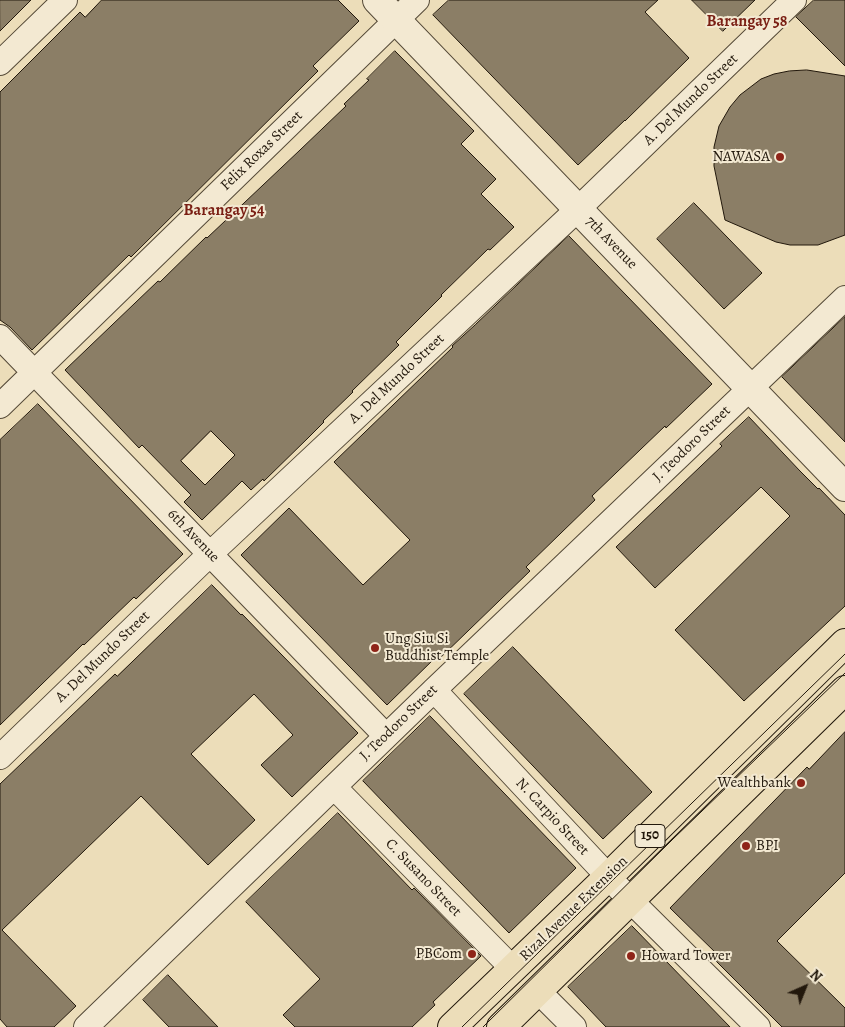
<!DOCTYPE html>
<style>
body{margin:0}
#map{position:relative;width:845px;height:1027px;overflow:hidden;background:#ecddb9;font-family:Alegreya,serif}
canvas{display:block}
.north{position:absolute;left:780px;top:962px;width:50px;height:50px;-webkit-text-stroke:4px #f3e9d2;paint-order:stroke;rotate:44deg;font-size:14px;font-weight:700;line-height:20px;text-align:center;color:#22180c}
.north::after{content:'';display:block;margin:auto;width:18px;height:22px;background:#22180c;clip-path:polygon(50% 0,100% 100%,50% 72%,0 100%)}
</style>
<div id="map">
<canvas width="845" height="1027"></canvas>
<div class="north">N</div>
</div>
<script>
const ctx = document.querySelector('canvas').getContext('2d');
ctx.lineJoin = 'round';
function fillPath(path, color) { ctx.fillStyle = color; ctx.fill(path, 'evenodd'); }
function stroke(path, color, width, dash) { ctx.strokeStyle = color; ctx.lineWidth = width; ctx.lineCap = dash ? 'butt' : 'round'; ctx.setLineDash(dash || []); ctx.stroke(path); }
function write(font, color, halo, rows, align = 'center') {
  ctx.font = font + ' Alegreya,serif'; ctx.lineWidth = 4; ctx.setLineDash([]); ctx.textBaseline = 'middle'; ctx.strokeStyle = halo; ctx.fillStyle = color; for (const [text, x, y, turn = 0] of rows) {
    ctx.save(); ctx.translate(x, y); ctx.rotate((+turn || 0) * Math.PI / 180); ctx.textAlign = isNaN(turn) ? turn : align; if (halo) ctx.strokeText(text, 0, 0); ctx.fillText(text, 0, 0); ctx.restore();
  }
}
const building = new Path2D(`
 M 0,0 L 31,0 L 0,31 Z
 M 102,0 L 338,0 L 359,21 L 313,66 L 318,71 L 131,257 L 129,255 L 32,350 L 10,327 L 0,320 L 0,92 L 80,12 L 85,17 Z
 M 449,0 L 658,0 L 645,12 L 689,58 L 625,121 L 625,120 L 578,165 L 433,15 Z
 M 692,0 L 755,0 L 723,31 Z
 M 814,0 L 845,0 L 845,66 L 796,17 Z
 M 395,51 L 474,131 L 461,144 L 496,179 L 481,194 L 514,227 L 490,250 L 488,249 L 441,295 L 442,296 L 396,342 L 399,345 L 352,391 L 353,392 L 323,421 L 324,422 L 308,438 L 264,481 L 263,479 L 251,490 L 242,481 L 202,520 L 184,502 L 191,495 L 142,445 L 139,448 L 65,370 L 158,281 L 160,282 L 206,237 L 207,238 L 300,150 L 346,106 L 344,104 L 369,80 L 367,79 ZM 211,431 L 235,455 L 205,485 L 181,461 Z
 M 807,70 L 845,76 L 845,235 L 818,245 L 790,245 L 776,242 L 725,220 L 714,166 L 714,147 L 719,126 L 730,107 L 740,95 L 761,79 L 774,74 L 789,71 Z
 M 694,203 L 762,273 L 724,309 L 657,239 Z
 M 569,236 L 712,384 L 666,428 L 665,426 L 592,496 L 595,500 L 526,567 L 530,571 L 438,660 L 436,657 L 387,705 L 241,555 L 289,508 L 363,585 L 410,540 L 334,462 L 453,347 L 452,346 L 475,325 Z
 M 845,317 L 845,442 L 782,377 Z
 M 38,404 L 183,554 L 136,599 L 134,597 L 84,645 L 83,644 L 0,725 L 0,440 Z
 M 749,417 L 800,471 L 818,489 L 819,488 L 845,515 L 845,606 L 744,701 L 675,630 L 790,516 L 761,487 L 655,588 L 616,547 L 722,446 L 720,444 Z
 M 212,585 L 241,615 L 242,614 L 358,733 L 292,797 L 261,765 L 293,735 L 254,694 L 191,754 L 255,820 L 208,865 L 141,796 L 2,930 L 76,1006 L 54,1027 L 7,1027 L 0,1019 L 0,784 L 115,674 L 117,676 Z
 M 513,647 L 652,792 L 603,839 L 464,694 Z
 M 430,716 L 576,868 L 509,933 L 363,781 Z
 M 845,732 L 845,873 L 777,941 L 845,1008 L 845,1027 L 782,1027 L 715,960 L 719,956 L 670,908 L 807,767 L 809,769 Z
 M 338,813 L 412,890 L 414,888 L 481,956 L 433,1002 L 435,1005 L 412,1027 L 295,1027 L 283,1015 L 320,979 L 246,902 Z
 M 632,926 L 730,1027 L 606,1027 L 568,987 Z
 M 168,975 L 218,1027 L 169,1027 L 143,1000 Z`);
fillPath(building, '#8b7e66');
stroke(building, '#22180c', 1);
const minor = new Path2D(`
 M 0,63 L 65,0
 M 0,337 L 386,736
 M 0,406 L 417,0
 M 434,690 L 631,901 L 758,1027
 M 0,757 L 210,554 L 578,209 L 794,0
 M 334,787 L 513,969
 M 538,991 L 574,1027
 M 86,1027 L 434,690 L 845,298`);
const tertiary = new Path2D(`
 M 377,0 L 845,487`);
const primary = new Path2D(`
 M 452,1027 L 608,877 L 845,643
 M 501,1027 L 845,690`);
stroke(minor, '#544937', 26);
stroke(tertiary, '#544937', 30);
stroke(primary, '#22180c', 30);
stroke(minor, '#f3e9d2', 24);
stroke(tertiary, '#f3e9d2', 28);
stroke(primary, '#ecddb9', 28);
stroke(new Path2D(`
 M 462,1027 L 845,654
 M 483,1027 L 673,839 L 845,673`), '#22180c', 1);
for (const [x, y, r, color] of [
 [780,157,5,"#8f2418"],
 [375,648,5,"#8f2418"],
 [801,783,5,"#8f2418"],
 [746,846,5,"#8f2418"],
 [472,954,5,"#8f2418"],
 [631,956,5,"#8f2418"]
]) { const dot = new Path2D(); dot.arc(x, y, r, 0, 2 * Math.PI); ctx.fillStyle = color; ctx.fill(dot); stroke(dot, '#f3e9d2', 2); }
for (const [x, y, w] of [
 [650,836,30]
]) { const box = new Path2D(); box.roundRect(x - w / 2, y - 11.5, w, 23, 4); ctx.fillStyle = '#f3e9d2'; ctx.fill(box); stroke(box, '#22180c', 1); }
write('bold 14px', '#22180c', null, [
 ["150",650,836]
]);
write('15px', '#22180c', '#f3e9d2', [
 ["A. Del Mundo Street",691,100,-44],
 ["Felix Roxas Street",262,151,-44],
 ["7th Avenue",611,243,46],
 ["A. Del Mundo Street",397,379,-43],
 ["J. Teodoro Street",692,444,-44],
 ["6th Avenue",193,536,46],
 ["A. Del Mundo Street",103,657,-44],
 ["J. Teodoro Street",399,723,-44],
 ["N. Carpio Street",552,817,47],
 ["C. Susano Street",423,878,46],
 ["Rizal Avenue Extension",574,909,-44]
]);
write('15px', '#22180c', '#f3e9d2', [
 ["NAWASA",770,157],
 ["Ung Siu Si",385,639,"left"],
 ["Buddhist Temple",385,656,"left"],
 ["Wealthbank",791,783],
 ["BPI",756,846,"left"],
 ["PBCom",462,954],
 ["Howard Tower",641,956,"left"]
], 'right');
write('bold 16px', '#7a1f14', '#f3e9d2', [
 ["Barangay 58",747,22],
 ["Barangay 54",224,211]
]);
</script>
